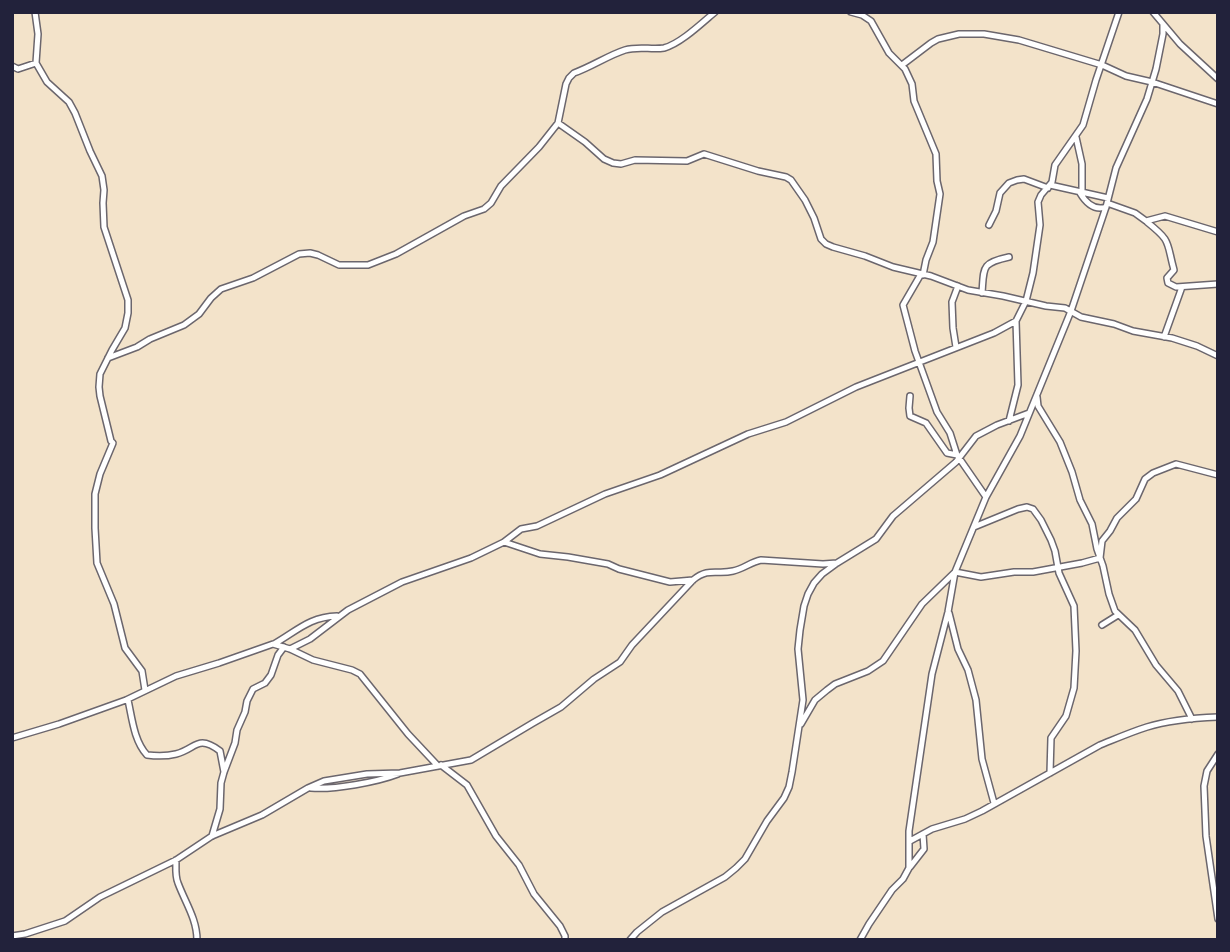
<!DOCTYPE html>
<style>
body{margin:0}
#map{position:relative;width:1230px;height:952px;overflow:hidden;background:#f3e3ca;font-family:Kalam,sans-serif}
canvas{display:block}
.frame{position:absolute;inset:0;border:14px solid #22223b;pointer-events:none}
</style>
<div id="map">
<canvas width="1230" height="952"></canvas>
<div class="frame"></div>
</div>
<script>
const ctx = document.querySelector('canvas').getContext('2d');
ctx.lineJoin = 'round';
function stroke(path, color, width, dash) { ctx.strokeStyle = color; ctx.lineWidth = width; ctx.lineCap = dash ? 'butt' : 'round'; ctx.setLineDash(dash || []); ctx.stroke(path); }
const minor = new Path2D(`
 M 35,12 L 38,34 L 36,63 L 47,82 L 69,102 L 75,113 L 90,151 L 102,176 L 104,190 L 103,203 L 104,227 L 128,300 L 128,313 L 125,328 L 112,350 L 100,374 L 99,387 L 100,396 L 111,441 L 113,443 L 100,474 L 95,494 L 95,528 L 97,563 L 114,604 L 125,648 L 142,671 L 145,690
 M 851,12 L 862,15 L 871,21 L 889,53 L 905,69 L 912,84 L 914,101 L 936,154 L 937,181 L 940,194 L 933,242 L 926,260 L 923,275
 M 1153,12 L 1180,44 L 1218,79
 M 902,65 L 931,43 L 938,39 L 959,34 L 984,34 L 1019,40 L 1102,65 L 1126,76 L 1152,82 L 1218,104
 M 12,66 L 18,69 L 36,63
 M 558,123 L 585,142 L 604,159 L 613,163 L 621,164 L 635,160 L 687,161 L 704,154 L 758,171 L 786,177 L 791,180 L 805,200 L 814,218 L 821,239 L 826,244 L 833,247 L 865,256 L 893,267 L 931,276 L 968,290 L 1003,296 L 1046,306 L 1065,308 L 1081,317 L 1114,324 L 1133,331 L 1172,338 L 1197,346 L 1218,356
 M 1076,137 L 1082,164 L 1082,193
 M 1050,185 L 1108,198
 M 1080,193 C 1086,203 1094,211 1106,207
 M 1107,203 L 1135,213 L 1146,221 L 1165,216 L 1218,232
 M 1147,222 C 1172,242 1166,241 1174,270 L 1167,278 L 1168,283 L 1176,287 L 1218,284
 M 989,225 L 996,211 L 1000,193 L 1009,183 L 1017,180 L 1024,179 L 1048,188
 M 921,274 L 903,305 L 915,351 L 937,412 L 950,433 L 957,455 L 986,497
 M 982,293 C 984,267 981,263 1009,257
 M 1164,337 L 1182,287
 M 956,347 L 953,328 L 952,302 L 958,286
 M 108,358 L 137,347 L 150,339 L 184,325 L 199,314 L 211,298 L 221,289 L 253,278 L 299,254 L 310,253 L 318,255 L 339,265 L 368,265 L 396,254 L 464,216 L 484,209 L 491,203 L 501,186 L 539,147 L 558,123 L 566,84 L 569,78 L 574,73 C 591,67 609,55 625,50 C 638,46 652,50 664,48 C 680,44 702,23 715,12
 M 910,396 L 909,408 L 910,416 L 926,423 L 947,453 L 957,455
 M 1037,397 L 1038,406 L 1060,442 L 1072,472 L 1080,500 L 1092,524 L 1097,549 L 1103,566 L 1109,594 L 1115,611 L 1135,630 L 1156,665 L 1178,691 L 1192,719
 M 1009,421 L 1018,385 L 1016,321 L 1026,301 L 1033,273 L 1040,225 L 1038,202 L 1041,195 L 1052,182 L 1055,165 L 1083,125 L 1096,80 L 1119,12
 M 974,527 L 1018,509 L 1027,507 L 1033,509 L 1041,520 L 1051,540 L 1055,551 L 1059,573 L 1074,606 L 1076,651 L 1074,688 L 1066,716 L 1051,738 L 1050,773
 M 504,542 L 540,554 L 568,557 L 608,564 L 619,569 L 670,582 L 693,580
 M 949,613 L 958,649 L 968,670 L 976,700 L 982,759 L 994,803
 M 1102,625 L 1118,615
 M 274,644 C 297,631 309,617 337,616
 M 290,649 L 310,639 L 348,610 L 402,582 L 471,558 L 504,542 L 521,529 L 537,526 L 605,494 L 660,475 L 748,434 L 786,422 L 856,387 L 994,333 L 1016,321
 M 128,700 C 132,718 134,741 147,755 C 155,756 168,756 176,754 C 196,749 197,734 220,751 L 224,772
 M 801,724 L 815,700 L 827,690 L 835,684 L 868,671 L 883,661 L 922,604 L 955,572 L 981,577 L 1014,572 L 1033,572 L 1082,563 L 1100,558 L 1102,541 L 1110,531 L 1117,518 L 1136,499 L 1145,479 L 1153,473 L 1176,464 L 1218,475
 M 12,738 L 59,724 L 126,700 L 176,676 L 219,663 L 273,644 L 290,649 L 313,660 L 352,670 L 360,674 L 408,734 L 438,766
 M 1218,754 L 1207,771 L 1204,786 L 1206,836 L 1218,919
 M 441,765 L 467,785 L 496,836 L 519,865 L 534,894 L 560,926 L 565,936 L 565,940
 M 311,788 C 334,790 377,782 398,774
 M 212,836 L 220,809 L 221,783 L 224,772 L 235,743 L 237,730 L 245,712 L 247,701 L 253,689 L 265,683 L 271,675 L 278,655 L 284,647
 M 910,841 L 932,829 L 965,819 L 982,811 L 1100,745 C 1115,739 1131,732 1147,727 C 1169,720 1194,718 1218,717
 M 176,860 C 176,868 175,876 178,883 C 185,902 197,919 197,940
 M 910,867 L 924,849 L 923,834
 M 12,936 L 25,934 L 65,921 L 100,897 L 176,860 L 212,836 L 262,815 L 308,788 L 324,781 L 367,774 L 400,773 L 471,760 L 533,723 L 561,707 L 594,679 L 620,662 L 632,645 L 693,580 C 709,567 717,575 733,571 C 743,569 751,562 761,560 L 823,564 L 837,563
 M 630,940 L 637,932 L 662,912 L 725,877 L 736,868 L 745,859 L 767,821 L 784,798 L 789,787 L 792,772 L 803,700 L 798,649 L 800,630 L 804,606 L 808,594 L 814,583 L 822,574 L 837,563 L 876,539 L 893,516 L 956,462 L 976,436 L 997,425 L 1029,413
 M 860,940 L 869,924 L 892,890 L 903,879 L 909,868 L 909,831 L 932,674 L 948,612 L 955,572 L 986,497 L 1020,436 L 1071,311 L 1106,207 L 1116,168 L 1147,99 L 1156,69 L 1163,34 L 1163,25`);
stroke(minor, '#6b666d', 8);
stroke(minor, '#fff', 5);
</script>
